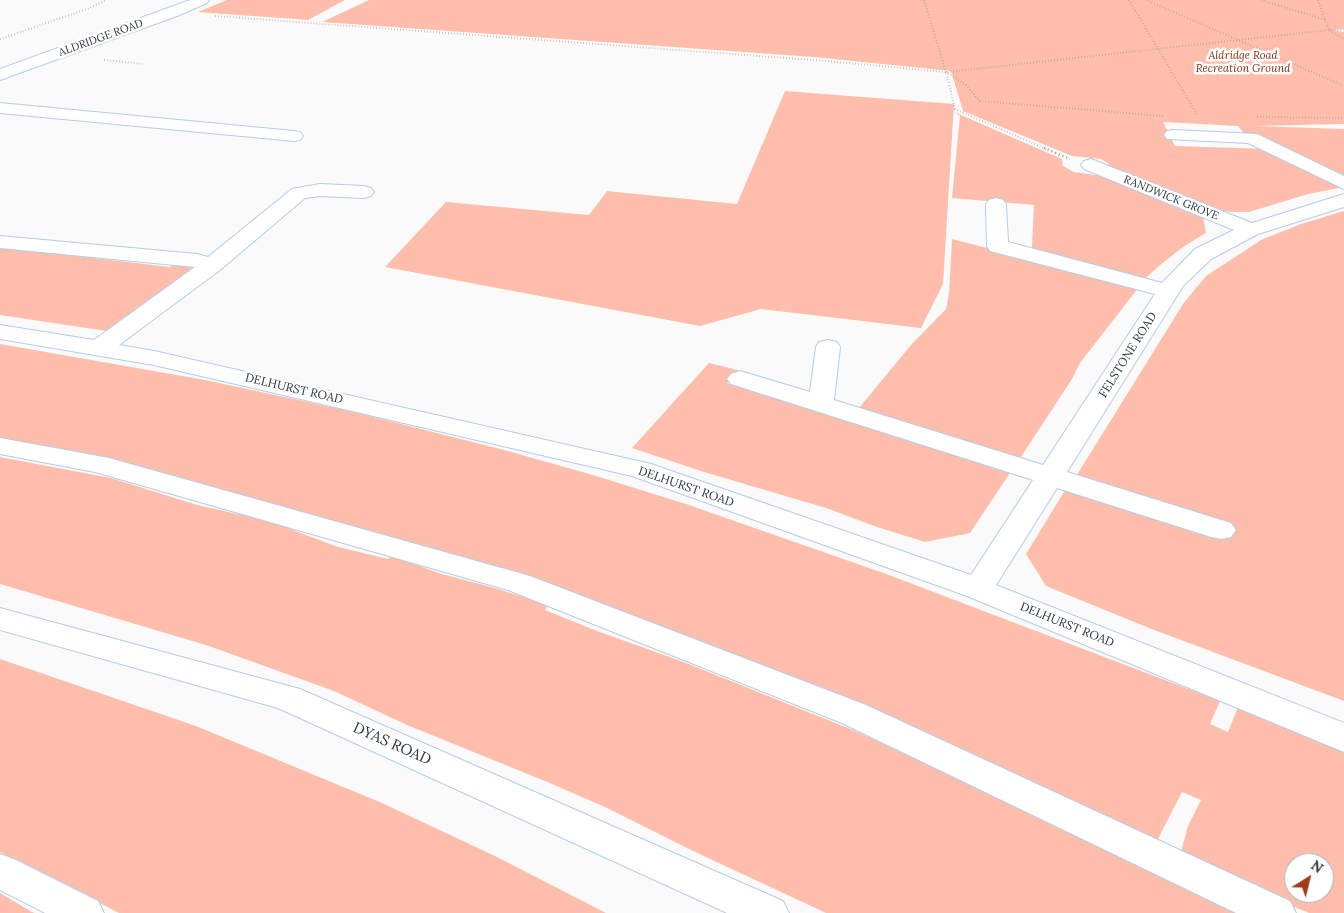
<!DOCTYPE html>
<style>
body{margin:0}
#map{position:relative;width:1344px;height:913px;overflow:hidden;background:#fafafa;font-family:Lora,serif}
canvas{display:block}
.north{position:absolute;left:1284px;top:853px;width:50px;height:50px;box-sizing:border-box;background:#fff;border:1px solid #abafb4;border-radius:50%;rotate:36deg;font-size:14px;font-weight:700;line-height:20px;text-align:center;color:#2e3844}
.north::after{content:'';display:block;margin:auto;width:18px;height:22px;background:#a23a1a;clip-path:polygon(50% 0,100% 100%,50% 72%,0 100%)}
</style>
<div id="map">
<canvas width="1344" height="913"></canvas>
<div class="north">N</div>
</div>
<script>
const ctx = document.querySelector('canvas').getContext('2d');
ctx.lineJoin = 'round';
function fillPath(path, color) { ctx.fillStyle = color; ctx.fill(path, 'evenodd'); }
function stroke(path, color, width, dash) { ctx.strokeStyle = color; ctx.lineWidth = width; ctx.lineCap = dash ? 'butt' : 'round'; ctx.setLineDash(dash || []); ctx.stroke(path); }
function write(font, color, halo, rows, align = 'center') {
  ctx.font = font + ' Lora,serif'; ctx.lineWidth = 5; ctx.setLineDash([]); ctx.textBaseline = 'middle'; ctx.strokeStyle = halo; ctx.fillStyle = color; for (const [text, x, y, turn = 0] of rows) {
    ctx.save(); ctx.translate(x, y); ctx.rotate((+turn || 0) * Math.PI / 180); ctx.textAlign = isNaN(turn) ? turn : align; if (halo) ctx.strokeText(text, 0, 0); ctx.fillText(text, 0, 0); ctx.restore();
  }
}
fillPath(new Path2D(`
 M 227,0 L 345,0 L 308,20 L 198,12 Z
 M 369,0 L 1344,0 L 1344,29 L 1333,30 L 1344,32 L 1344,124 L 1255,126 L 1344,129 L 1344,178 L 1251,133 L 1244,133 L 1238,126 L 1163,122 L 1175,146 L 1268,149 L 1344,187 L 1308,194 L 1249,212 L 1233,212 L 1212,210 L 1111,170 L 1109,164 L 1101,159 L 1072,156 L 963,111 L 951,71 L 814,57 L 322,22 Z
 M 785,91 L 954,104 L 943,284 L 921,328 L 761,309 L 700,326 L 385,267 L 446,202 L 589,215 L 607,191 L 737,204 Z
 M 954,112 L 1062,159 L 1063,166 L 1074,172 L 1102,176 L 1203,216 L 1206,233 C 1183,246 1162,262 1144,280 L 1037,254 L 1032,247 L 1034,205 L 952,198 L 960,116 Z
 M 1344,211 L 1344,701 L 1149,628 L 1046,586 L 1026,554 L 1067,487 L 1226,539 L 1231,527 L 1075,478 L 1183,304 L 1206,276 L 1261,240 L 1301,224 Z
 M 952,239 L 1139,287 L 1080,363 L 1072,379 L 1019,460 L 859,408 L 911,345 L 946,309 L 949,294 Z
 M 0,247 L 170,267 L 177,262 L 195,265 L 113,332 L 0,315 Z
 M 0,344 L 205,380 L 350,411 L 504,450 L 593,475 L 686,504 L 889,575 L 1220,701 L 1210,724 L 1228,732 L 1238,707 L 1344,752 L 1344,913 L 1309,913 L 1188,864 L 1180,855 L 1188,826 L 1201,800 L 1182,792 L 1158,839 L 1151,841 L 537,580 L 465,557 L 0,439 ZM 1294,863 L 1324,863 L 1324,893 L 1294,893 Z
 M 709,363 L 738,370 L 727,383 L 1012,470 L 970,533 L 925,542 L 877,527 L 826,508 L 704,472 L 632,448 Z
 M 0,457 L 111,478 L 197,505 L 269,521 L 338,547 L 388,559 L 391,556 L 442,574 L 495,588 L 548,605 L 545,610 L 597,631 L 681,661 L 853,730 L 1045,819 L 1238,913 L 826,913 L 693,851 L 605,807 L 545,781 L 407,725 L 334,691 L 206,645 L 0,584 Z
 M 0,659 L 196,726 L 382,803 L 495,856 L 606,913 L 119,913 L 0,852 Z
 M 0,893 L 32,912 L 35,913 L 0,913 Z`), '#febeab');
const minor = new Path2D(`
 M 190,0 L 209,0 L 207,3 L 177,16 L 0,80 L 0,69 Z
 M 0,103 L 294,131 L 300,132 L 303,136 L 300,140 L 294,141 L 0,113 Z
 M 1173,130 L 1257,134 L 1344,176 L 1344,189 L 1248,143 L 1167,139 L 1164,135 L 1167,131 Z
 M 1091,159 L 1252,223 L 1344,194 L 1344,207 L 1258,234 L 1211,259 L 1183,286 L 1067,472 L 1231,523 L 1236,530 L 1231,537 L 1221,539 L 1211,537 L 1057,488 L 996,585 L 1344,723 L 1344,752 L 967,596 L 632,476 L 154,365 L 0,339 L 0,325 L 94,340 L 195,267 L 0,248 L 0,236 L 197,254 L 208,257 L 292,189 L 320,184 L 364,186 L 371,188 L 374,192 L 371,196 L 364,198 L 320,196 L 305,198 L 220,270 L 119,345 L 154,351 L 651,464 L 971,575 L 1033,480 L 731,384 L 727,379 L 731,374 L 740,371 L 810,392 L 816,347 L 819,342 L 828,340 L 837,342 L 840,347 L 834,400 L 1043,465 L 1155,294 L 990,251 L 987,246 L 986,204 L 989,200 L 996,198 L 1003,200 L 1006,204 L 1008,242 L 1162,283 L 1195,249 L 1234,230 L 1084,169 L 1081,165 L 1084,161 Z
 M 0,438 L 109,458 L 530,576 L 866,705 L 1290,901 L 1296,913 L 1236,913 L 842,723 L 508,590 L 95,472 L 0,454 Z
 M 0,608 L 300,689 L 783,901 L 789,913 L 727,913 L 278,708 L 0,630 Z
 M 0,854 L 14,859 L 98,901 L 104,913 L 45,913 L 0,890 Z`);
stroke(minor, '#b4cce9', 2);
stroke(new Path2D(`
 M 924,0 L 946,72 L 965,84 L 980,101 L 1163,116
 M 1129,0 L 1198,116
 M 1146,0 L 1344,86
 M 1261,0 L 1326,20
 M 1318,0 L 1329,30 L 1344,39
 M 215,16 L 814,60 L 946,72 L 955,109 L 1046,149
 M 0,39 L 90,8 L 106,0
 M 104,60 L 143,64
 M 947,72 L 1329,30 L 1344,30
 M 1257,117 L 1344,118`), '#92979d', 2, [0.5, 2.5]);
stroke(new Path2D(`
 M 1044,148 L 1070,159`), '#92979d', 2.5, [1, 3]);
fillPath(minor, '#fff');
write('11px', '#2e3844', '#fff', [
 ["ALDRIDGE ROAD",101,38,-20],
 ["RANDWICK GROVE",1171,198,22]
]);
write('italic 11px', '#8a3115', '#fff', [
 ["Aldridge Road",1243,56],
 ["Recreation Ground",1243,69]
]);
write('12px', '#2e3844', '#fff', [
 ["FELSTONE ROAD",1128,355,-58],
 ["DELHURST ROAD",294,389,13],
 ["DELHURST ROAD",686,487,19],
 ["DELHURST ROAD",1067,625,22]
]);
write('15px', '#2e3844', '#fff', [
 ["DYAS ROAD",392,744,24]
]);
</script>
